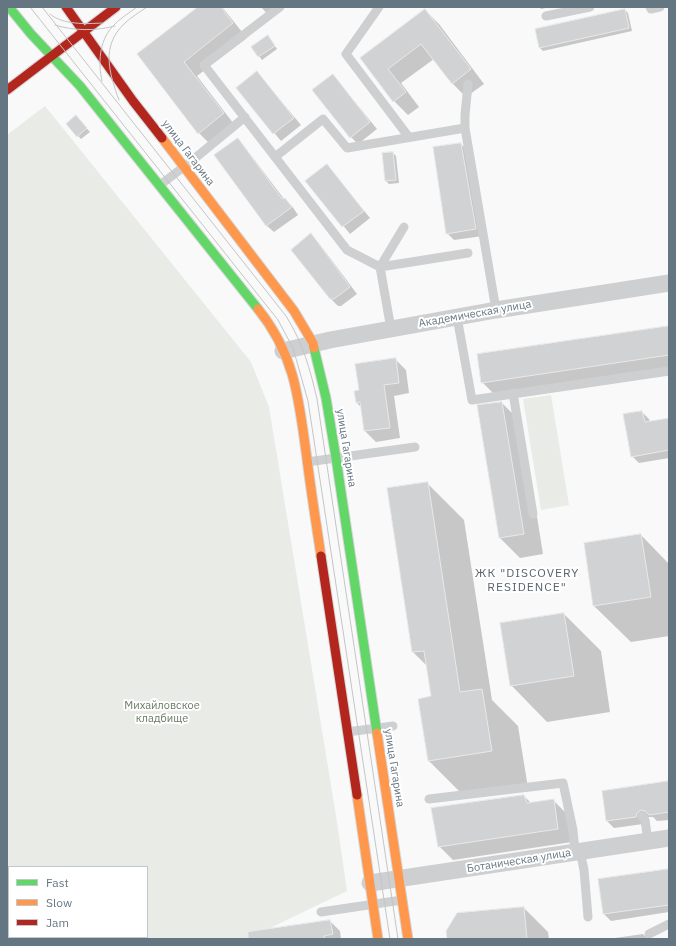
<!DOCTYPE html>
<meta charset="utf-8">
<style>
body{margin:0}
#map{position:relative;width:676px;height:946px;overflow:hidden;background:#f9f9f9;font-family:"IBM Plex Sans",sans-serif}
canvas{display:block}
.frame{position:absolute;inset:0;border:8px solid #657683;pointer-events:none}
.legend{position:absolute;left:8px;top:866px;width:140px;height:72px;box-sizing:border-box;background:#fff;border:1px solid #c1c8cd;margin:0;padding:5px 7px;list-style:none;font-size:12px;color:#657683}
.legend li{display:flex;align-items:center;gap:8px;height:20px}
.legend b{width:20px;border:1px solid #c1c8cd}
</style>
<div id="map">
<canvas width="676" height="946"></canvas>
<div class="frame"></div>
<ul class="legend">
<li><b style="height:5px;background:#63d668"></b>Fast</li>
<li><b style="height:5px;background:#ff974d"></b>Slow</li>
<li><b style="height:5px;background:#b3261e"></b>Jam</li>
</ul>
</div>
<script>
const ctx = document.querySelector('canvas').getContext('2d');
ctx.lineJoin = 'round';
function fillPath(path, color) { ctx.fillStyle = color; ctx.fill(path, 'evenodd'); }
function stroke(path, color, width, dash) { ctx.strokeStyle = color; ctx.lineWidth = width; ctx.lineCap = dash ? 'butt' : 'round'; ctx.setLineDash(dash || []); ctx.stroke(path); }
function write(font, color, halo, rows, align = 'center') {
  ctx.font = font + ' "IBM Plex Sans",sans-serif'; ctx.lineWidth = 4; ctx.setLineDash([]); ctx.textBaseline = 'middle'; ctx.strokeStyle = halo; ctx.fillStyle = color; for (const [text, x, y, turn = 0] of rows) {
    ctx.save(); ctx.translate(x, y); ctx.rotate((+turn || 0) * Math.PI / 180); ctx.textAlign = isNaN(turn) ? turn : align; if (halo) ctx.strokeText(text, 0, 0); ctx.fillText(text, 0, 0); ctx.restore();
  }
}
fillPath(new Path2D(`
 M 45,106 L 251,362 L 269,407 L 337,822 L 347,891 L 247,939 L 7,939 L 7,135 ZM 9,867 L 147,867 L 147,937 L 9,937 Z
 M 551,395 L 569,505 L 541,510 L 523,399 Z`), '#e8ebe6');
fillPath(new Path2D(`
 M 200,7 L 222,7 L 247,38 L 197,76 L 237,128 L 213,147 L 199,133 L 140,57 L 140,51 L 143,51 Z
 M 261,7 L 281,7 L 269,16 Z
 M 539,7 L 550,7 L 541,9 Z
 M 425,10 L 439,24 L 484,84 L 466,97 L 452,83 L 434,59 L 401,83 L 419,107 L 408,115 L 394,101 L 361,58 Z
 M 625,10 L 628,13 L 632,31 L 543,51 L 540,48 Z
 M 271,40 L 277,49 L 262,60 L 259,56 Z
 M 257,72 L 301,125 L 281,141 L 237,88 Z
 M 333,75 L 377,129 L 358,144 L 351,137 Z
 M 79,120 L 90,132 L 81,139 L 67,124 Z
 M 237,139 L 244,146 L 284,199 L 292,206 L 298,215 L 274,232 L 267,226 L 215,156 Z
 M 461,144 L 468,151 L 483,236 L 454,240 L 447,233 Z
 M 393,153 L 396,156 L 399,183 L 389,184 L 386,181 L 383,154 Z
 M 327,165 L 370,218 L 350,234 L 307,181 Z
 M 311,235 L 318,242 L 357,294 L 341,306 L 338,306 L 330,298 Z
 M 669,327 L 669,375 L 500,400 L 482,382 Z
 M 395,359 L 406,370 L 409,393 L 394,396 L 400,438 L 376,442 L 365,431 L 362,408 L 357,403 Z
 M 502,403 L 522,423 L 543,554 L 520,558 L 500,538 Z
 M 642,412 L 649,419 L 650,422 L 669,419 L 669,458 L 639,463 L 632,456 Z
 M 427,483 L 464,520 L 492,700 L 518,726 L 528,788 L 465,797 L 429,761 L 433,697 L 428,667 L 413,652 Z
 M 641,535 L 669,564 L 669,636 L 631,642 L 594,606 Z
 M 564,614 L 601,651 L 610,712 L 547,722 L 511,685 Z
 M 669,782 L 669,820 L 657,821 L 653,817 L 648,817 L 643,820 L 643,824 L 614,828 L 607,821 L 603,792 Z
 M 524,796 L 531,803 L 553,800 L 567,814 L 572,842 L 453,860 L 439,846 Z
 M 669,870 L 669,912 L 611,921 L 604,914 Z
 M 524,908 L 548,932 L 549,939 L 448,939 Z
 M 330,921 L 340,931 L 341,939 L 263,939 Z
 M 643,934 L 648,939 L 608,939 Z`), '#0003');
const building = new Path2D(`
 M 198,7 L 221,7 L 233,23 L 184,62 L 224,113 L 198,134 L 137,54 Z
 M 425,9 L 471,69 L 452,84 L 421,44 L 388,69 L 406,92 L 393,102 L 360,58 Z
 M 625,9 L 629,28 L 539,48 L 535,29 Z
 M 268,35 L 275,46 L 258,57 L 251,47 Z
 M 257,71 L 294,118 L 273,134 L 236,88 Z
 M 333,74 L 370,122 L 350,138 L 312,90 Z
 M 76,115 L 87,128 L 77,137 L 66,124 Z
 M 238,138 L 282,199 L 285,198 L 292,207 L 266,226 L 214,155 Z
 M 461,143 L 476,229 L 446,234 L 433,147 Z
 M 393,152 L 396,180 L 385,181 L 382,153 Z
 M 327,164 L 364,211 L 342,227 L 305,181 Z
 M 311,233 L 350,287 L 334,299 L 330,299 L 291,250 Z
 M 669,326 L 669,355 L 481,383 L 477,354 Z
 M 396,358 L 399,383 L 384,385 L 390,428 L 364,431 L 360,402 L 356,403 L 354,391 L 359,390 L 355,364 Z
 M 502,402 L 524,534 L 499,538 L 477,405 Z
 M 642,411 L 645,422 L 669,418 L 669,450 L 631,457 L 623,414 Z
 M 428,482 L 460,692 L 482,689 L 492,751 L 428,761 L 418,699 L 431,696 L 424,651 L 412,652 L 387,488 Z
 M 641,534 L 651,597 L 593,606 L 584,543 Z
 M 564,613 L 574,676 L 510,686 L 500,623 Z
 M 669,781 L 669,812 L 649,815 L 645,811 L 641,810 L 637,813 L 636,817 L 606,821 L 602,791 Z
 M 524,795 L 527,803 L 554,799 L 558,829 L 438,847 L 431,808 Z
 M 669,869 L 669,905 L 603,914 L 598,879 Z
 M 524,907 L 527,939 L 447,939 L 446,931 L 457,913 Z
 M 330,920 L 333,934 L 324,936 L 325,939 L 248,939 L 248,932 Z`);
fillPath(building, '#d0d2d3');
stroke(building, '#e8e8e8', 1);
const fast = new Path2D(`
 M 9,7 L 31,34 L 80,86 L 258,309
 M 314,348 L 326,398 L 336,458 L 377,733`);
const slow = new Path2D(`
 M 162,138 L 294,311 L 313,343 L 314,348
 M 258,309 C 296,356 299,402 307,459 C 311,491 316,523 321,556
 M 377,733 L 408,939
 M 357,795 L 378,939`);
const jam = new Path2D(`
 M 66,7 L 133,101 L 162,138
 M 7,90 L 116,7
 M 321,556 L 357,795`);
stroke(fast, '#d5d6d7', 11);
stroke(slow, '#d5d6d7', 11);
stroke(jam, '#d5d6d7', 11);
stroke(new Path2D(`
 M 280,7 L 204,65 L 347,250 L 380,267 L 468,253
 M 379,7 L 346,54 L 408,136
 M 650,7 L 651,9 L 660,7
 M 546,16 L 590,7
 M 465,128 L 465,115 L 468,84
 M 275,157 L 323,119 L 347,148 L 465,128 L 496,310
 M 160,185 L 194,159 L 245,117
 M 457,317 L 472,400 L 669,371
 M 391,329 L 380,267 L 404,227
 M 513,393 L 533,514
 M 307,462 L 415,447
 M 347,732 L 393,726
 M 429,799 L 563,783 L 573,830 L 575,852
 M 642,816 L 645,820 L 648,841
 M 580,851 L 584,870 L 588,917
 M 321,912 L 402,900
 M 649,934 L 669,924`), '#cecfd0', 9);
stroke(new Path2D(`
 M 283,351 L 330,340 L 496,310 L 669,283
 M 370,883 L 669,838`), '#cecfd0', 17);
stroke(fast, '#63d668', 9);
stroke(slow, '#ff974d', 9);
stroke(jam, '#b3261e', 9);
stroke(new Path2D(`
 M 30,7 L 278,320 L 293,348 L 308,401 L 390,939
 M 42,7 L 286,316 C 303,343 310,369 317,399 L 398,939
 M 50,14 C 63,25 86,24 102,23
 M 55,25 C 74,31 96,31 115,26
 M 102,81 C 98,63 99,42 112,27 C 119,19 129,13 137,7
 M 119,100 C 109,73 101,46 124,24 C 131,17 140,12 147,7`), '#c3c5c6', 1);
write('11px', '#657683', '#fff', [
 ["улица Гагарина",188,153,53],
 ["Академическая улица",475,314,-10],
 ["улица Гагарина",346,448,81],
 ["улица Гагарина",394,768,81],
 ["Ботаническая улица",519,861,-9]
]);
write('11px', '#687a64', '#fff', [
 ["Михайловское",162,706],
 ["кладбище",162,719]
]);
ctx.letterSpacing = '1px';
write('12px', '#57646e', '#fff', [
 ["ЖК \"DISCOVERY",527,574],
 ["RESIDENCE\"",527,588]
]);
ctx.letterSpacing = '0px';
</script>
